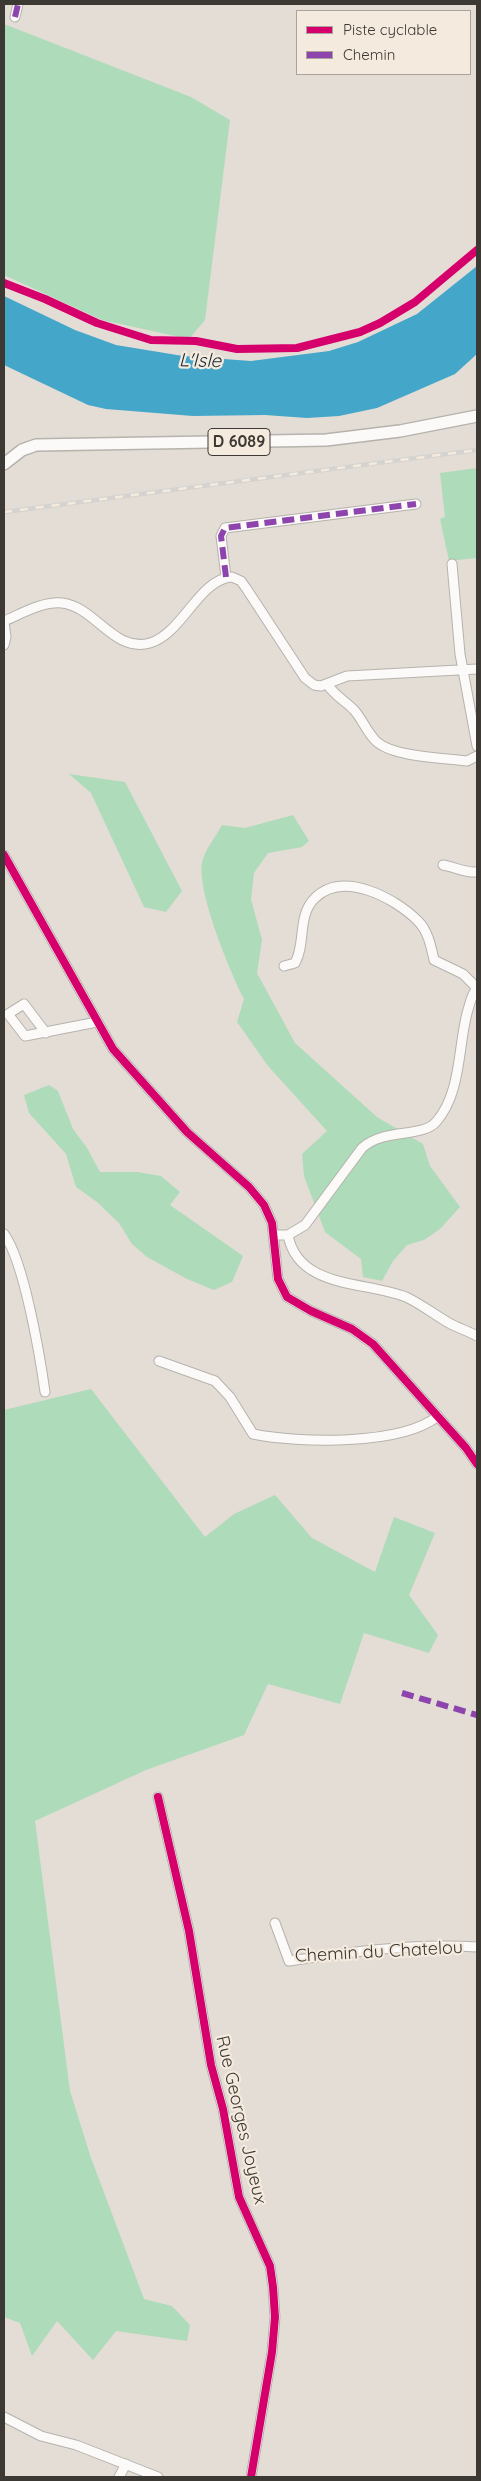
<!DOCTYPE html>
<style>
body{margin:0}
#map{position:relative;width:481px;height:2481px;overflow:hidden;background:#e3ddd6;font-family:Quicksand,sans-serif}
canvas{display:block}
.frame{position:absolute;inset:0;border:5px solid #3c3833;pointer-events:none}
.legend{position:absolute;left:296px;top:10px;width:175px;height:65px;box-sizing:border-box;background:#f5eade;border:1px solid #aba39a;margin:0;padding:6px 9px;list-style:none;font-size:15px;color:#3c3833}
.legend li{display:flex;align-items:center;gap:10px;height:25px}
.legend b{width:25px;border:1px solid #aba39a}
</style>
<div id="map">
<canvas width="481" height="2481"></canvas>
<div class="frame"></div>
<ul class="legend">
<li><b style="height:6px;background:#d6006c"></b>Piste cyclable</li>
<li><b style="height:6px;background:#8e44ad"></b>Chemin</li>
</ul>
</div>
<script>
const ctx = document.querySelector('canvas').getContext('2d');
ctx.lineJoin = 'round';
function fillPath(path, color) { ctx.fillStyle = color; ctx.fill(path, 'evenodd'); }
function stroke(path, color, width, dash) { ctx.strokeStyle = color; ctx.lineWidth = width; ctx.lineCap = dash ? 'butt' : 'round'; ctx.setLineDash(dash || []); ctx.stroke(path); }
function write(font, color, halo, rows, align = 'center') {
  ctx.font = font + ' Quicksand,sans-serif'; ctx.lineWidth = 4.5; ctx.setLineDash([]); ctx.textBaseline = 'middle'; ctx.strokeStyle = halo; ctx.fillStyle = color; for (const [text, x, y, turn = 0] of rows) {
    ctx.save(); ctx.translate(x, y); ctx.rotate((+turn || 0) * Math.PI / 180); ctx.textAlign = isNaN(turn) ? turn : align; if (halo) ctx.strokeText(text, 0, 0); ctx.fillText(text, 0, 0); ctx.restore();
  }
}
fillPath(new Path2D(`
 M 4,24 L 191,97 L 230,120 L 205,320 L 189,339 L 102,320 L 4,275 Z
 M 477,468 L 477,558 L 449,561 L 440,519 L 445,517 L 440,473 Z
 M 69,774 L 125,782 L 182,891 L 166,912 L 144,907 L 91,793 Z
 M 293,815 L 309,841 L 302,847 L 268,853 L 254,873 L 251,899 L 262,940 L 257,973 L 295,1043 L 377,1117 L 423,1144 L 430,1166 L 460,1207 L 440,1229 L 424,1240 L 407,1245 L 393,1261 L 382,1281 L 363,1277 L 361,1259 L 325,1232 L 304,1176 L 302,1154 L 327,1131 L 268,1066 L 237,1022 L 244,999 C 230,972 197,892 202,863 C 204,851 216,836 222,825 L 245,828 Z
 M 49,1085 L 58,1091 L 73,1129 L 87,1148 L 100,1172 L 137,1172 L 161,1176 L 180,1192 L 170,1205 L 243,1256 L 232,1282 L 214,1290 L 187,1279 L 147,1257 L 132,1244 L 119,1223 L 97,1202 L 76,1187 L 66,1154 L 29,1113 L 24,1095 Z
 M 91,1389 L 205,1537 L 234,1514 L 275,1495 L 312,1538 L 375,1572 L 394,1517 L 435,1533 L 409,1595 L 438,1635 L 429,1653 L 364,1633 L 340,1704 L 268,1684 L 244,1735 L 146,1770 L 35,1821 L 70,2091 L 91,2158 L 144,2299 L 172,2306 L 190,2325 L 187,2341 L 116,2331 L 93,2360 L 57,2321 L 32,2356 L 20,2323 L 4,2317 L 4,1410 Z`), '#aedbb9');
fillPath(new Path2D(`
 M 477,266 L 477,354 L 455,374 L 377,408 L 339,416 L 307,418 L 265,415 L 193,416 L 106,409 L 88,405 L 4,365 L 4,296 L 75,330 L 116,345 L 183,356 L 251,361 L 329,351 L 358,342 L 417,314 Z`), '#44a6c9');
const minor = new Path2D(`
 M 15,17 L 18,4
 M 452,564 L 460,654 L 477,746
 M 226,577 L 221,536 L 225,528 L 416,504
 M 4,621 C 21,614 43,601 62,603 C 96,607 113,653 150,643 C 182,634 199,579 232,577 L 241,581 L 246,588 L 305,678 L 314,685 L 321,686 L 347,676 L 477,669
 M 4,622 L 6,637 L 4,645
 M 327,684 C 334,695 345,701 354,710 C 363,720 367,733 377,742 C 394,757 444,758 467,761 L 477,756
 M 4,855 L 113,1049 L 187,1132 L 249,1187 L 264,1205 L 272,1223 L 278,1279 L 287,1297 L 311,1311 L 352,1329 L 373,1344 L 466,1448 L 477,1464
 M 443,865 C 455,867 465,873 477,872
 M 284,966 L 295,963 C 306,944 297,915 315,898 C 343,870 395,898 418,921 C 428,931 431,946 434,960 L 463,974 L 477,988
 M 46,1033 L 24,1004 L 8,1014 L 25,1036 L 92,1023 L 97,1021
 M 4,1234 C 24,1261 40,1356 45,1392
 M 273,1235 L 288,1235 L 305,1225 L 362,1148 C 383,1128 422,1138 436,1122 C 461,1094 458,1048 467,1013 C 470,1004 471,995 477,988
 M 288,1235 C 298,1289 365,1281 406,1297 C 421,1304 435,1315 449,1323 C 458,1328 468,1331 477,1336
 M 159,1361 L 215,1381 L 230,1397 L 253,1434 C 298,1443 401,1446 438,1416
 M 158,1797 L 189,1931 L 211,2065 L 223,2109 L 239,2197 L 270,2266 L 273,2287 L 275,2317 L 272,2352 L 251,2477
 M 275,1923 L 289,1961 C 351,1952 414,1943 477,1947
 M 4,2417 L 41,2436 L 76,2445 L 158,2477
 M 119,2477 L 126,2464`);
const major = new Path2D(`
 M 4,464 L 22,450 L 36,445 L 326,440 L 400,431 L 477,416`);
stroke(minor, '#b6b2ac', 11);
stroke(major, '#b6b2ac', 14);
stroke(minor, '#fbfaf9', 9);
stroke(major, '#fbfaf9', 11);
const rail = new Path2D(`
 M 4,512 L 477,450`);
stroke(rail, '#d5d3d0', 4.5);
stroke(rail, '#f5eade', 2.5, [8]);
stroke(new Path2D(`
 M 15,17 L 18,4
 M 226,577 L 221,536 L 225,528 L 416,504
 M 402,1693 L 477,1715`), '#8e44ad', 6, [12, 6]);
stroke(new Path2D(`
 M 4,283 L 45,299 L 97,323 L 151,340 L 196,341 L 237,349 L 297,348 L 360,332 L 380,323 L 415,302 L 477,250
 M 4,855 L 113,1049 L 187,1132 L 249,1187 L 264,1205 L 272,1223 L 278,1279 L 287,1297 L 311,1311 L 352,1329 L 373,1344 L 466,1448 L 477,1464
 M 158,1797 L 189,1931 L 211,2065 L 223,2109 L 239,2197 L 270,2266 L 273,2287 L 275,2317 L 272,2352 L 251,2477`), '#d6006c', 8);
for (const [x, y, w] of [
 [239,442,62]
]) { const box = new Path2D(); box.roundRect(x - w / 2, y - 13.5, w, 27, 4); ctx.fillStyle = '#f5eade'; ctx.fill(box); stroke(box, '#3c3833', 1); }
write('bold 16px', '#3c3833', null, [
 ["D 6089",239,442]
]);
write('18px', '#3c3833', '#f5eade', [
 ["Chemin du Chatelou",379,1952,-3],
 ["Rue Georges Joyeux",241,2120,77]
]);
write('italic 19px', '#192c37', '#f5eade', [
 ["L'Isle",200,361,1]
]);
</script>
